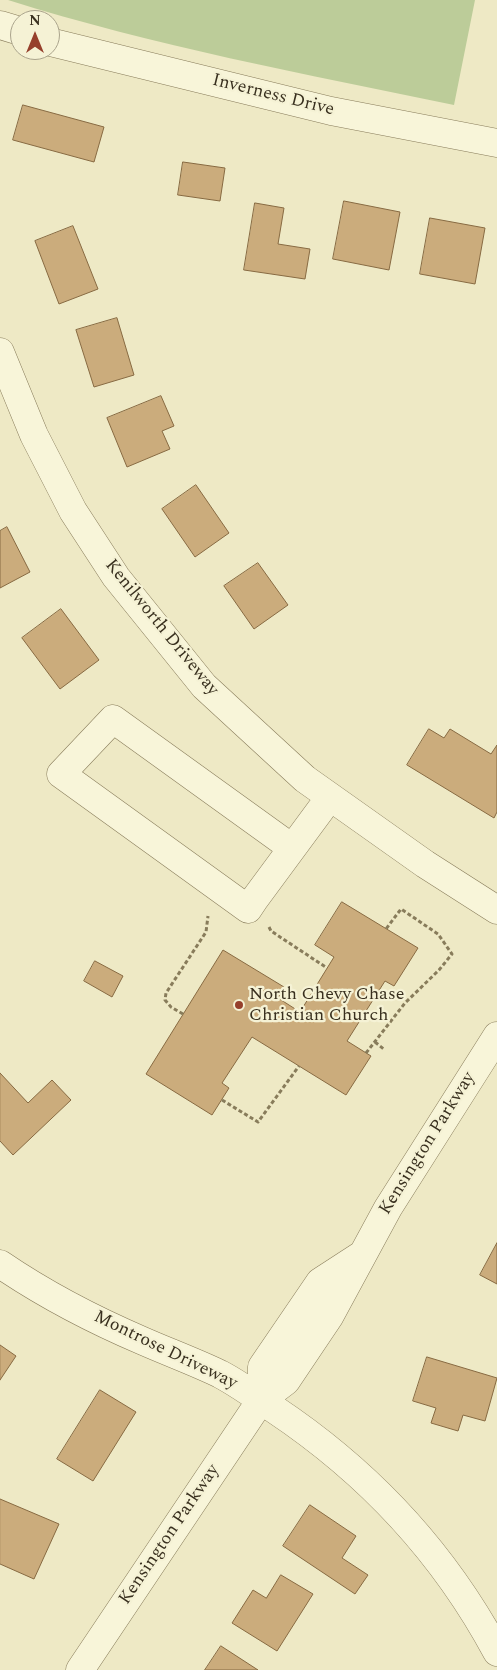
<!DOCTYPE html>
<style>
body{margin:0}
#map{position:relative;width:497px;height:1670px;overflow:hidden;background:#eee9c5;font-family:Spectral,serif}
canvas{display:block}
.north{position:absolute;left:10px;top:10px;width:50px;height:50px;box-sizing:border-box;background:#f5f2d5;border:1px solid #aaa48c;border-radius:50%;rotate:0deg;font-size:14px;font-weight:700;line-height:20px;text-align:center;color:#39301f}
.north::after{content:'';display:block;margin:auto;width:18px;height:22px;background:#96402c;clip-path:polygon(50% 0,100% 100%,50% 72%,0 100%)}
</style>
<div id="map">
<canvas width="497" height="1670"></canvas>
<div class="north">N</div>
</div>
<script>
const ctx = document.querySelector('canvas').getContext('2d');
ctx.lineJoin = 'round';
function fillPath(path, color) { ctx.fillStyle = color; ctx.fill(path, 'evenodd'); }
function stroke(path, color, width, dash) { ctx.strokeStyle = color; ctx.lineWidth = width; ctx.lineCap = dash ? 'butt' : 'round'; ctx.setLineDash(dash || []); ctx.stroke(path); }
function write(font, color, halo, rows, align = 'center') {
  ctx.font = font + ' Spectral,serif'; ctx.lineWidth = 4.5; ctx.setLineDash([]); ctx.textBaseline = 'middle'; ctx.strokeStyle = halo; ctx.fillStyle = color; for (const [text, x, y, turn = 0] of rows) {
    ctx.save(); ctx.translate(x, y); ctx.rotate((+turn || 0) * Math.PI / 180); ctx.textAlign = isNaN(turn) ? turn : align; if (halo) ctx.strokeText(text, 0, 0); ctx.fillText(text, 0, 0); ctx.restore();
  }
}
fillPath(new Path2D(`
 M 8,0 L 475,0 L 454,105 C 305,74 154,46 8,0 Z`), '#bccc99');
const building = new Path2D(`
 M 23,105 L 104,127 L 94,162 L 13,140 Z
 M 183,162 L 225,168 L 220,201 L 178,195 Z
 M 344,201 L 400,212 L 389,270 L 333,259 Z
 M 255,203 L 284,208 L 278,244 L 310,249 L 305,279 L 244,270 Z
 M 430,218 L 485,228 L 475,284 L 420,274 Z
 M 73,226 L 98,289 L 59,304 L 35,241 Z
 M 117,318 L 134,375 L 94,387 L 76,330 Z
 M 161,396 L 174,426 L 162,431 L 170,449 L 127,467 L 107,418 Z
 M 196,485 L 229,533 L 195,557 L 162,509 Z
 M 7,527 L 30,572 L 0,588 L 0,531 Z
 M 258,563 L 288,605 L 254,629 L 224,586 Z
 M 61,609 L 99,660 L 60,689 L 22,638 Z
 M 429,729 L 444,738 L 450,729 L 491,754 L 497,745 L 497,812 L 494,818 L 407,765 Z
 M 342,902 L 418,948 L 394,986 L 385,981 L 347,1041 L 371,1056 L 346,1095 L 252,1037 L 222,1083 L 229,1088 L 212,1115 L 146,1074 L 223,950 L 284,987 L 278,998 L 300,1012 L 334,957 L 315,945 Z
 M 95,961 L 123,976 L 112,997 L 84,981 Z
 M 0,1073 L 28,1103 L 52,1080 L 71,1100 L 13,1155 L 0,1141 Z
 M 497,1243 L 497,1284 L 480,1275 Z
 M 0,1345 L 16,1356 L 0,1380 Z
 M 427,1357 L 497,1378 L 485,1421 L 463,1415 L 458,1431 L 431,1423 L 436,1408 L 413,1401 Z
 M 100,1390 L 136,1412 L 93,1481 L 57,1459 Z
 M 0,1499 L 59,1524 L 34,1579 L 0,1564 Z
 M 310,1505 L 356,1536 L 342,1558 L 368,1575 L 355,1594 L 283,1546 Z
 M 281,1575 L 313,1594 L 277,1651 L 232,1623 L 253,1590 L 266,1598 Z
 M 221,1646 L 258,1670 L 205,1670 Z`);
fillPath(building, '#cbac7c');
stroke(building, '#876a42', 1);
const minor = new Path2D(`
 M 0,25 L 20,31
 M 50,42 L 331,111 L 497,143
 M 0,352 L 34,435 L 73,511 L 116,577 L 204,686 L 305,779 L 425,864 L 497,910
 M 292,848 L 113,719 L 61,774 L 248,909 L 254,900 L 330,797
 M 0,1264 C 44,1294 94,1320 143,1341 C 168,1352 195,1362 220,1374 C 239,1384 257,1397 274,1409 C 367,1471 444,1553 497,1652
 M 261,1400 L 262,1367 L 320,1282 L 360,1256
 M 80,1670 L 261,1400 L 286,1381 L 329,1317 L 388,1208 L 497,1036`);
stroke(minor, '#887c5b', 29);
stroke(new Path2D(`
 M 269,927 L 271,931 L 327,968
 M 183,1014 L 171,1007 L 165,1000 L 166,993 L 206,932 L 208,916
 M 375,1042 L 385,1050
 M 366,1053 L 405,1003 L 439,970 L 452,954 L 438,934 L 401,909 L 386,929
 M 222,1100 L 258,1122 L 299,1066`), '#887c5b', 3, [4, 2.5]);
stroke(minor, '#f8f5d9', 28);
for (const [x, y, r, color] of [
 [239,1005,5,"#96402c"]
]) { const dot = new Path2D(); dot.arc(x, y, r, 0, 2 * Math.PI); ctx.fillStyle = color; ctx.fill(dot); stroke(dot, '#f5f2d5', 2); }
write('18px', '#39301f', '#f5f2d5', [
 ["Inverness Drive",273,96,14],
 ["Kenilworth Driveway",161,628,51],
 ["Kensington Parkway",428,1144,-58],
 ["Montrose Driveway",165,1351,26],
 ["Kensington Parkway",170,1535,-56]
]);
write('18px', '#39301f', '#f5f2d5', [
 ["North Chevy Chase",249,995],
 ["Christian Church",249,1016]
], 'left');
</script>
